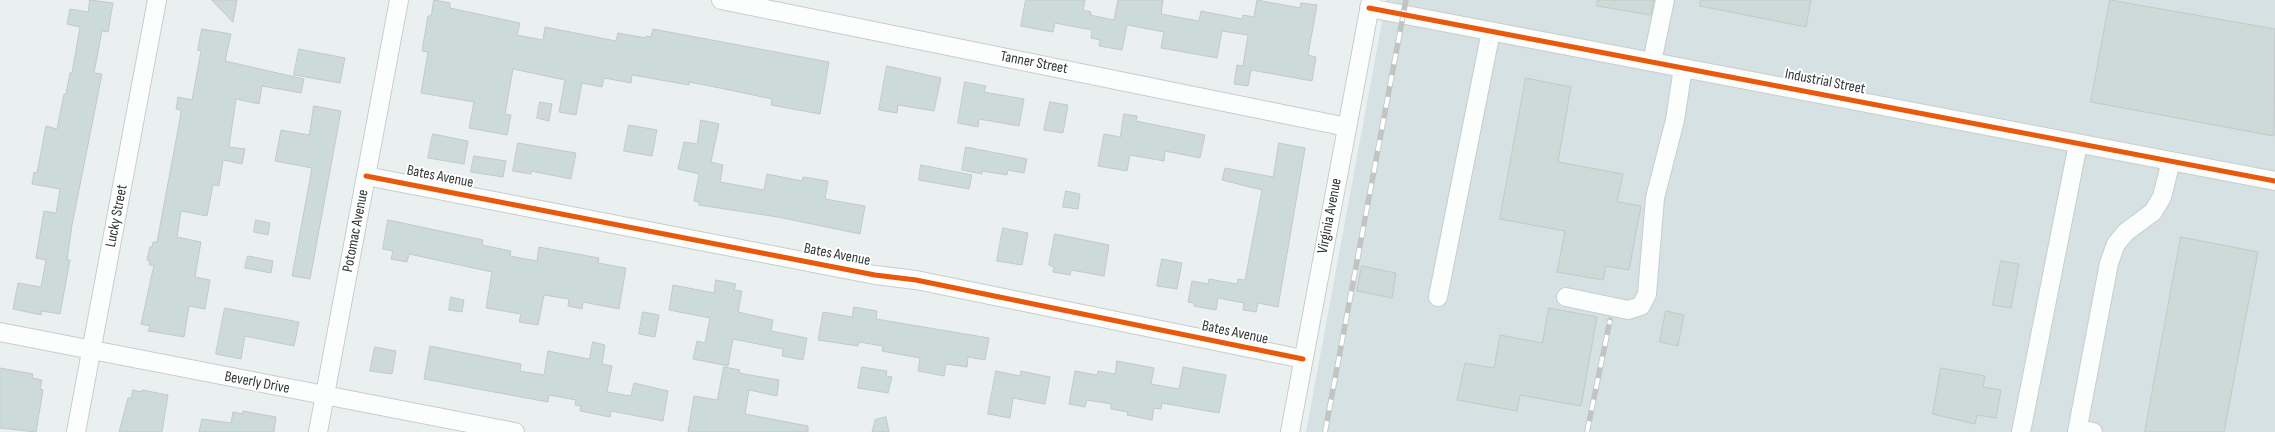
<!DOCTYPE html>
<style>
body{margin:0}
canvas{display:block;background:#eaeff0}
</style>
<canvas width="2275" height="432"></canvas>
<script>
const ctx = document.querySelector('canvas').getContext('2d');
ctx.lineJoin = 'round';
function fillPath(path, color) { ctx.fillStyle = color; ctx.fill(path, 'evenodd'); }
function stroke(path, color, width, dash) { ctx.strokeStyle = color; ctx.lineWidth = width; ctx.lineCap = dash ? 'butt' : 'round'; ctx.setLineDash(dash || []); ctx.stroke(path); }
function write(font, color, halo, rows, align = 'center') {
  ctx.font = font + ' "Sofia Sans Condensed",sans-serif'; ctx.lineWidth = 4; ctx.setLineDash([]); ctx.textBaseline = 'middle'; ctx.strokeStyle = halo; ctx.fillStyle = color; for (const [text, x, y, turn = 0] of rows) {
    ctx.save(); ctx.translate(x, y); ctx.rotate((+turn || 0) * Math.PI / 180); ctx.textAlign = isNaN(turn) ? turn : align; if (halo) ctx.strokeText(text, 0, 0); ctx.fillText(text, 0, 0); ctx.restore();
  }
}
fillPath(new Path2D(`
 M 1386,0 L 2275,0 L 2275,432 L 1306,432 Z`), '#d5e1e3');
const building = new Path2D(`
 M 90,0 L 113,3 L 108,32 L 102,31 L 94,73 L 102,74 L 72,225 L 67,260 L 70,260 L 60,314 L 42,311 L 41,315 L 13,309 L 18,283 L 41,287 L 46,260 L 36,258 L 44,211 L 56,213 L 60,189 L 32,184 L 34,172 L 37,173 L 46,126 L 57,129 L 64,94 L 66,94 L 70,73 L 72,73 L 80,27 L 67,24 L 70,9 L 88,12 Z
 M 212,0 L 237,0 L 233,22 Z
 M 434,0 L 450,3 L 450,8 L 520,23 L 517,35 L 543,40 L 545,27 L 616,41 L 618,33 L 646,38 L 646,36 L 651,37 L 653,29 L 829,62 L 820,114 L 771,105 L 772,99 L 720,88 L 689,82 L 689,85 L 632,75 L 631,83 L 604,78 L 602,87 L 582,83 L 576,115 L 559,112 L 565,80 L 513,69 L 505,114 L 511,115 L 507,135 L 469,128 L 474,102 L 421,93 L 428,52 L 422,51 L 428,16 L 431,16 Z
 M 1026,0 L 1085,0 L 1083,10 L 1091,12 L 1090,15 L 1114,20 L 1118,0 L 1163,0 L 1161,14 L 1199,21 L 1201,11 L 1242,19 L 1243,15 L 1254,17 L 1257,0 L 1300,8 L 1301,3 L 1317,5 L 1308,55 L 1316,57 L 1312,81 L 1251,70 L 1248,86 L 1234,84 L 1237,65 L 1243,66 L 1248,35 L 1222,31 L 1217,58 L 1161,48 L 1164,32 L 1127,25 L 1122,50 L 1099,46 L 1100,40 L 1091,38 L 1092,30 L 1055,23 L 1053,32 L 1021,26 Z
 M 1598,0 L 1654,0 L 1651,15 L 1597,6 Z
 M 1701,0 L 1811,0 L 1806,27 L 1700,6 Z
 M 2110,0 L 2275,29 L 2274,136 L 2091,102 Z
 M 202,29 L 231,34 L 225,61 L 304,79 L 301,93 L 262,86 L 259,104 L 236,99 L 229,147 L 245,149 L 242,164 L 223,160 L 219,186 L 213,185 L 207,216 L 181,211 L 177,237 L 201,242 L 195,277 L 210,280 L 205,309 L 189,306 L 184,337 L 148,331 L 150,326 L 141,324 L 154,265 L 149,265 L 150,261 L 147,260 L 150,247 L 152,247 L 153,242 L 157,242 L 180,119 L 181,110 L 176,109 L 178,97 L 192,100 L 201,51 L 198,50 Z
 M 299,49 L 345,58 L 340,83 L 294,75 Z
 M 887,66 L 941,78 L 934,111 L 898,105 L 897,113 L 879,110 Z
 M 1526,78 L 1571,87 L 1558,162 L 1623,174 L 1617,202 L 1641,206 L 1629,270 L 1606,266 L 1603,280 L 1557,272 L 1565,231 L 1500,219 Z
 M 965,82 L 986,86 L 984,92 L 1024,99 L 1019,126 L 979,119 L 978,127 L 958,123 Z
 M 540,102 L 552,104 L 549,121 L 537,118 Z
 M 1050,102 L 1068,105 L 1063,133 L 1044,130 Z
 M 314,106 L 341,111 L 310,279 L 292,276 L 312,168 L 275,161 L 281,130 L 309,135 Z
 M 1124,114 L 1137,116 L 1136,121 L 1205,135 L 1200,158 L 1165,151 L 1164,161 L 1130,155 L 1127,171 L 1098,166 L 1104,134 L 1120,137 Z
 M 701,120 L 719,124 L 711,162 L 723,165 L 720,182 L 764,190 L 767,174 L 802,181 L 803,177 L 828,181 L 825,199 L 865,206 L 860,234 L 778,217 L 699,205 L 699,202 L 694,201 L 699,174 L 678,169 L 684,142 L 697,144 Z
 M 629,125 L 657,130 L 652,156 L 624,151 Z
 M 433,134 L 468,141 L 464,164 L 428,158 Z
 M 518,143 L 576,153 L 571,179 L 531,171 L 531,174 L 513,171 Z
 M 1279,143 L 1305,148 L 1278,307 L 1258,303 L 1256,312 L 1243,310 L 1244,303 L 1218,298 L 1216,310 L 1194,306 L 1194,303 L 1188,302 L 1192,281 L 1208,284 L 1209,279 L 1237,284 L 1238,279 L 1245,280 L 1262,190 L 1222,180 L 1225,168 L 1273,177 Z
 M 966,147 L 1027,159 L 1024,173 L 1008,170 L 1007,175 L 982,171 L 982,174 L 962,170 Z
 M 474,156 L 506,161 L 503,177 L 471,172 Z
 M 921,165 L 972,175 L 969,189 L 919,180 Z
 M 1066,191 L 1080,194 L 1078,209 L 1063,207 Z
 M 256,220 L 270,223 L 268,235 L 254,232 Z
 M 388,220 L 483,240 L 482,245 L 511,251 L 510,256 L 537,261 L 539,247 L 599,258 L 598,263 L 626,268 L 619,309 L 583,302 L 582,309 L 568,306 L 569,299 L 544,295 L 538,325 L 519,322 L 521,314 L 486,308 L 492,272 L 409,254 L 407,262 L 391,259 L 393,251 L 383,249 Z
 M 1003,228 L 1028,233 L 1022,265 L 997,261 Z
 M 1055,234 L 1109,245 L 1104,276 L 1071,270 L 1070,275 L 1053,272 L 1054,267 L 1049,265 Z
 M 2181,237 L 2258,252 L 2224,432 L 2145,432 Z
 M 248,256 L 273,261 L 271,273 L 245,268 Z
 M 1162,259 L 1182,263 L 1177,289 L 1157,286 Z
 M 2001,261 L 2019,264 L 2011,308 L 1993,305 Z
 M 1362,266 L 1396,273 L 1392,298 L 1357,291 Z
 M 716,280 L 736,284 L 734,290 L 742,291 L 738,312 L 773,320 L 771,331 L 807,338 L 803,360 L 782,356 L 783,349 L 733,339 L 728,366 L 693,359 L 697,341 L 705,343 L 710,318 L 669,310 L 673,285 L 714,293 Z
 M 451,297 L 464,300 L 462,312 L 449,310 Z
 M 854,307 L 877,311 L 876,319 L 989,338 L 985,360 L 968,357 L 967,367 L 946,364 L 944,376 L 918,371 L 920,358 L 882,351 L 883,346 L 859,342 L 858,346 L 818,340 L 823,312 L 852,317 Z
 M 225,308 L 299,322 L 294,346 L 245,336 L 241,359 L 216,354 Z
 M 1549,308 L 1597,317 L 1581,406 L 1520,395 L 1517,411 L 1457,400 L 1465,363 L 1494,368 L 1500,335 L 1542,343 Z
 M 1666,311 L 1684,315 L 1678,346 L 1660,342 Z
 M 643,312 L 659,315 L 655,337 L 639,334 Z
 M 593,342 L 605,345 L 602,364 L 612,366 L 607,392 L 631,396 L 634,383 L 668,391 L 663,421 L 611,411 L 610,417 L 580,411 L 581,406 L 575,405 L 576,400 L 549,395 L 548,402 L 424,379 L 430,346 L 521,364 L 520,371 L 544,375 L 548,351 L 589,359 Z
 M 375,347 L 396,351 L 392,374 L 370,371 Z
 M 1117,361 L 1154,368 L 1151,384 L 1179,389 L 1183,367 L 1226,375 L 1219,413 L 1162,403 L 1161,409 L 1154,408 L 1152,420 L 1127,415 L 1128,412 L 1111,409 L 1111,404 L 1087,400 L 1085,407 L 1069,404 L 1075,371 L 1097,375 L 1098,371 L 1115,374 Z
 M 724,367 L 740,370 L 739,373 L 779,380 L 777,396 L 749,390 L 745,414 L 808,426 L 808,432 L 688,432 L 694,396 L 717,400 Z
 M 862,367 L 887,371 L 886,376 L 892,377 L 888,393 L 858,388 Z
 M 0,368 L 33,374 L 32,378 L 42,380 L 40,389 L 43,390 L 36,432 L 0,428 Z
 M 1941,368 L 1985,376 L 1983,387 L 2001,390 L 1996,418 L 1977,415 L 1975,424 L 1933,414 Z
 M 996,371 L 1020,376 L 1021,371 L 1050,377 L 1045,404 L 1013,398 L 1010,418 L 988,414 Z
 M 133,390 L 142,392 L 142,390 L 168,395 L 162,432 L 119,432 L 128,398 L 131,398 Z
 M 243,411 L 276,417 L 274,432 L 199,432 L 202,419 L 231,423 L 233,412 L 243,414 Z
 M 886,417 L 889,432 L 872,432 L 875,420 Z`);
fillPath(building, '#ccdad8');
stroke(building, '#c4c8c8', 1);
const minor = new Path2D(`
 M 721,0 L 1347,127
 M 1369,8 L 2275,181
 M 1652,62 L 1665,0
 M 366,176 L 875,275 L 916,280 L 1303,359
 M 1438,297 L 1491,31
 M 1566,297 L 1628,310 L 1641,306 L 1647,294 L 1655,198 L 1675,120 L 1683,68
 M 0,332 L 515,432
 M 2078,429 L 2093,432
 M 76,432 L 157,0
 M 318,432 L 399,0
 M 1290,432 L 1371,0
 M 2021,432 L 2078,144
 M 2077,432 L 2109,263 L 2116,244 L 2126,232 L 2153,212 L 2162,197 L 2171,161`);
stroke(minor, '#c9cdcd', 20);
stroke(minor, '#fcfdfd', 18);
const rail = new Path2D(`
 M 1325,432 L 1406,0
 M 1587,432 L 1610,320`);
stroke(rail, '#c2c3c3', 5.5);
stroke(rail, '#fff', 4, [11]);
stroke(new Path2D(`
 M 1369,8 L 2275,181
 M 366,176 L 875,275 L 916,280 L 1303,359`), '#e8590c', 5);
write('15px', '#323536', '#fff', [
 ["Tanner Street",1034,63,11],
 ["Industrial Street",1825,82,11],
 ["Bates Avenue",440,177,11],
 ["Lucky Street",117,216,-79],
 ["Virginia Avenue",1330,216,-79],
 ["Potomac Avenue",356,231,-79],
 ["Bates Avenue",837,255,11],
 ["Bates Avenue",1235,333,12],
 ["Beverly Drive",257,383,11]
]);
</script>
